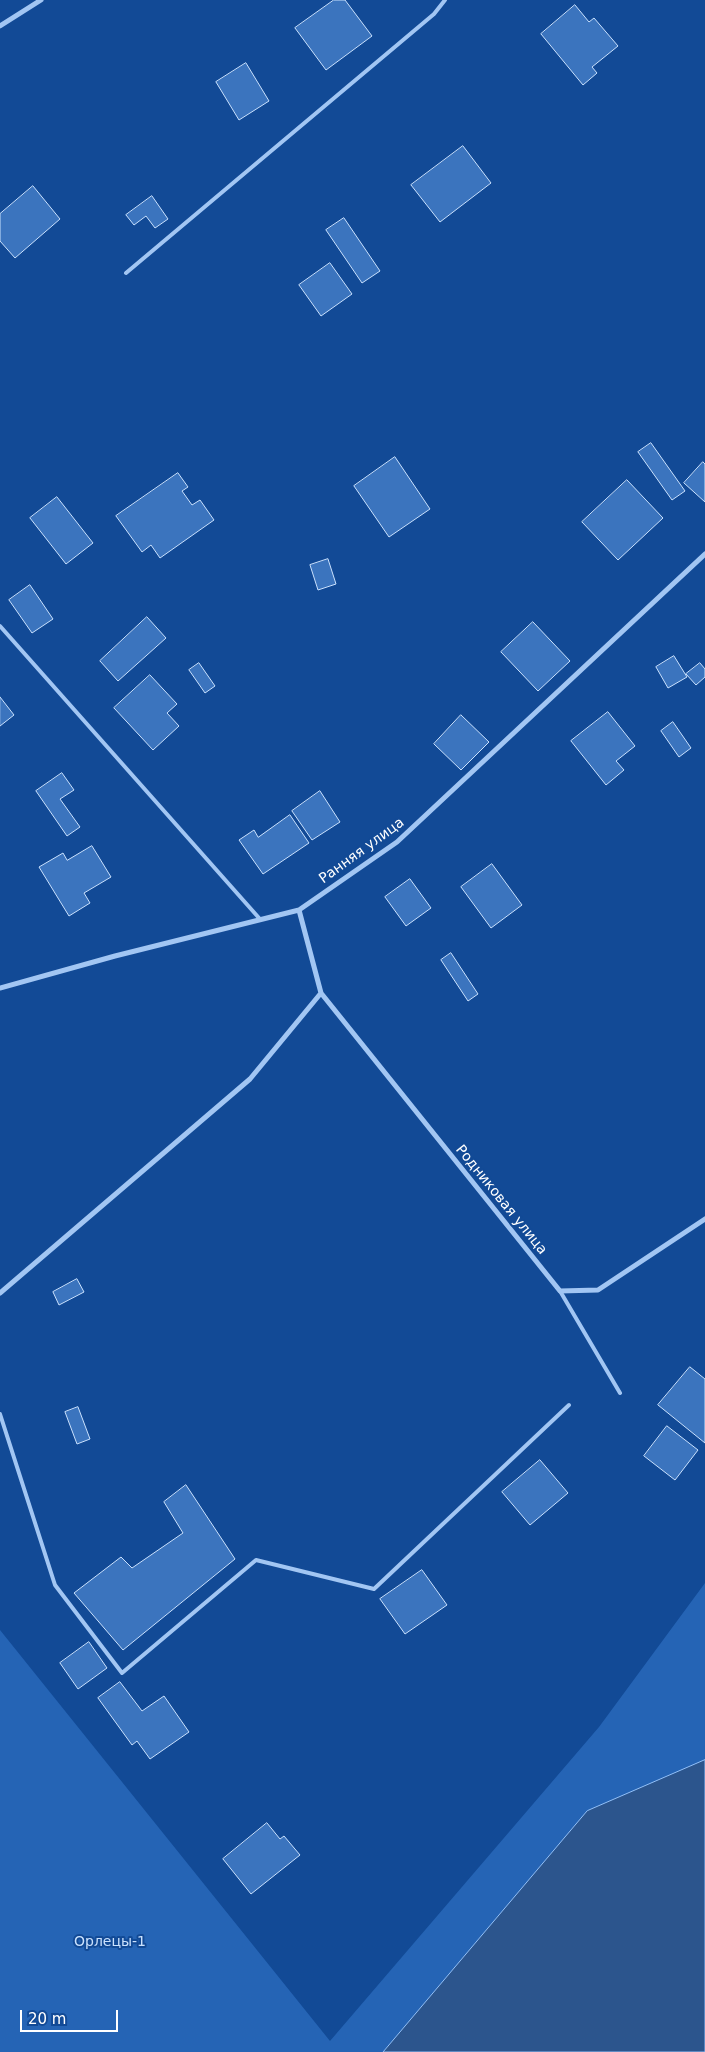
<!DOCTYPE html>
<meta charset="utf-8">
<style>
body{margin:0}
#map{position:relative;width:705px;height:2052px;overflow:hidden;background:#124a96;font-family:"DejaVu Sans",sans-serif}
canvas{display:block}
.scale{position:absolute;left:20px;top:2010px;width:98px;height:22px;box-sizing:border-box;border:2px solid #fff;border-top:0;padding-left:6px;font-size:15px;line-height:18px;white-space:nowrap;color:#fff;-webkit-text-stroke:4px #124a96;paint-order:stroke}
</style>
<div id="map">
<canvas width="705" height="2052"></canvas>
<div class="scale">20 m</div>
</div>
<script>
const ctx = document.querySelector('canvas').getContext('2d');
ctx.lineJoin = 'round';
function fillPath(path, color) { ctx.fillStyle = color; ctx.fill(path, 'evenodd'); }
function stroke(path, color, width, dash) { ctx.strokeStyle = color; ctx.lineWidth = width; ctx.lineCap = dash ? 'butt' : 'round'; ctx.setLineDash(dash || []); ctx.stroke(path); }
function write(font, color, halo, rows, align = 'center') {
  ctx.font = font + ' "DejaVu Sans",sans-serif'; ctx.lineWidth = 4; ctx.setLineDash([]); ctx.textBaseline = 'middle'; ctx.strokeStyle = halo; ctx.fillStyle = color; for (const [text, x, y, turn = 0] of rows) {
    ctx.save(); ctx.translate(x, y); ctx.rotate((+turn || 0) * Math.PI / 180); ctx.textAlign = isNaN(turn) ? turn : align; if (halo) ctx.strokeText(text, 0, 0); ctx.fillText(text, 0, 0); ctx.restore();
  }
}
fillPath(new Path2D(`
 M 705,1583 L 705,1760 L 587,1811 L 383,2052 L 0,2052 L 0,1630 L 330,2041 L 599,1727 Z`), '#2564b5');
const water = new Path2D(`
 M 705,1760 L 705,2052 L 383,2052 L 587,1811 Z`);
fillPath(water, '#2c558d');
stroke(water, '#94c0f6', 1);
const building = new Path2D(`
 M 334,0 L 345,0 L 372,36 L 326,70 L 295,28 Z
 M 575,5 L 589,22 L 594,18 L 618,46 L 592,67 L 597,73 L 583,85 L 541,34 Z
 M 246,63 L 269,101 L 239,120 L 216,82 Z
 M 463,146 L 491,183 L 440,222 L 411,185 Z
 M 33,186 L 60,219 L 15,258 L 0,241 L 0,214 Z
 M 152,196 L 168,219 L 155,228 L 146,216 L 134,225 L 126,215 Z
 M 344,218 L 380,271 L 362,283 L 326,230 Z
 M 330,263 L 352,294 L 321,316 L 299,285 Z
 M 651,443 L 685,491 L 672,500 L 638,452 Z
 M 395,457 L 430,509 L 389,537 L 354,486 Z
 M 703,462 L 705,464 L 705,502 L 684,483 Z
 M 178,473 L 188,487 L 182,491 L 192,505 L 200,500 L 214,520 L 160,558 L 151,545 L 142,552 L 116,516 Z
 M 627,480 L 663,518 L 618,560 L 582,522 Z
 M 57,497 L 93,543 L 66,564 L 30,518 Z
 M 328,559 L 336,584 L 318,590 L 310,565 Z
 M 30,585 L 53,619 L 32,633 L 9,600 Z
 M 147,617 L 166,638 L 118,681 L 100,661 Z
 M 533,622 L 570,661 L 538,691 L 501,652 Z
 M 674,656 L 687,677 L 668,688 L 656,667 Z
 M 199,663 L 215,686 L 205,693 L 189,670 Z
 M 700,663 L 705,669 L 705,677 L 696,685 L 686,674 Z
 M 150,675 L 177,704 L 167,713 L 179,726 L 153,750 L 114,708 Z
 M 0,697 L 14,715 L 0,726 Z
 M 608,712 L 635,746 L 616,761 L 624,770 L 606,785 L 571,741 Z
 M 461,715 L 489,742 L 461,770 L 434,744 Z
 M 673,722 L 691,748 L 679,757 L 661,731 Z
 M 62,773 L 74,790 L 60,799 L 80,827 L 67,836 L 36,791 Z
 M 320,791 L 340,822 L 312,840 L 292,811 Z
 M 290,815 L 309,843 L 263,874 L 239,840 L 254,830 L 258,837 Z
 M 92,846 L 111,877 L 84,893 L 90,903 L 69,916 L 39,867 L 63,853 L 67,860 Z
 M 492,864 L 522,905 L 491,928 L 461,887 Z
 M 410,879 L 431,908 L 406,926 L 385,897 Z
 M 451,953 L 478,994 L 468,1001 L 441,960 Z
 M 77,1279 L 84,1292 L 59,1305 L 53,1292 Z
 M 690,1367 L 705,1379 L 705,1443 L 658,1405 Z
 M 78,1407 L 90,1439 L 77,1444 L 65,1412 Z
 M 667,1426 L 698,1450 L 675,1480 L 644,1456 Z
 M 540,1460 L 568,1493 L 530,1525 L 502,1492 Z
 M 186,1485 L 235,1559 L 123,1650 L 74,1593 L 121,1557 L 132,1568 L 183,1533 L 164,1502 Z
 M 422,1570 L 447,1605 L 405,1634 L 380,1599 Z
 M 89,1642 L 107,1668 L 78,1689 L 60,1663 Z
 M 120,1682 L 142,1711 L 164,1696 L 189,1732 L 150,1759 L 137,1741 L 132,1745 L 98,1698 Z
 M 267,1823 L 280,1839 L 284,1836 L 300,1855 L 251,1894 L 223,1859 Z`);
fillPath(building, '#3b74be');
stroke(building, '#cae1fd', 1);
stroke(new Path2D(`
 M 126,273 L 434,14 L 445,0
 M 0,626 L 259,918
 M 560,1291 L 620,1393
 M 0,1414 L 55,1585 L 122,1673 L 256,1560 L 374,1589 L 569,1405`), '#a2c6f3', 4);
stroke(new Path2D(`
 M 0,26 L 41,0
 M 0,988 L 115,956 L 299,910 L 397,842 L 705,554
 M 321,993 L 560,1291 L 598,1290 L 705,1219
 M 0,1293 L 250,1079 L 321,993 L 299,910`), '#a2c6f3', 5);
write('14px', '#fff', '#124a96', [
 ["Ранняя улица",362,851,-36],
 ["Родниковая улица",501,1200,51]
]);
write('14px', '#cae1fd', '#124a96', [
 ["Орлецы-1",110,1942]
]);
</script>
